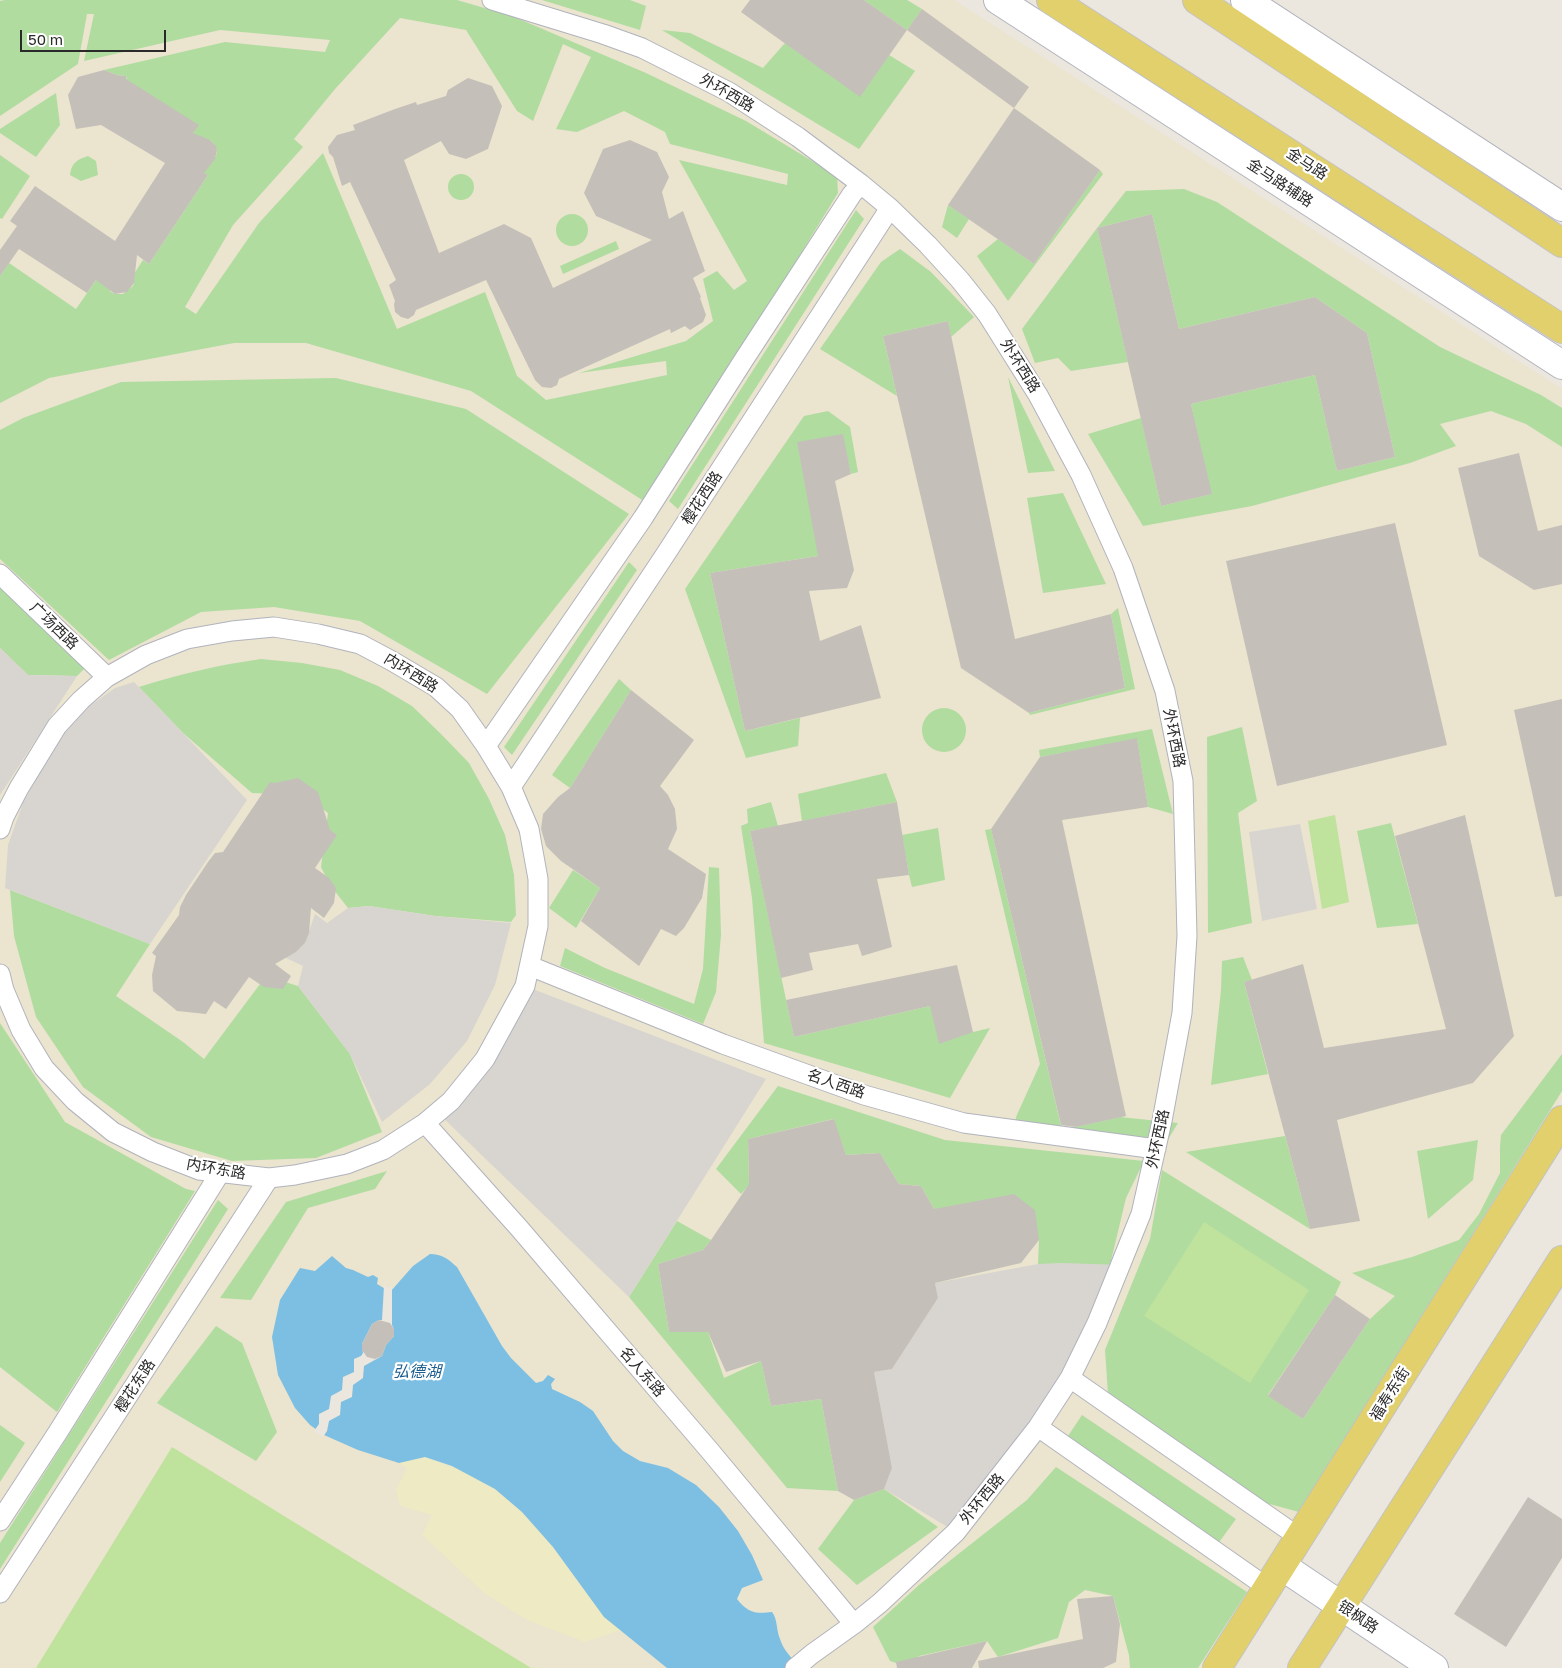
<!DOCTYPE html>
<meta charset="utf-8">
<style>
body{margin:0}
#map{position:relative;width:1562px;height:1668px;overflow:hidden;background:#ebe6de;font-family:"Golos Text",sans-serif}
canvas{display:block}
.scale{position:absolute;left:20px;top:30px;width:146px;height:22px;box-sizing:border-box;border:2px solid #2a2a2a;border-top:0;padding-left:6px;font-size:15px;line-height:18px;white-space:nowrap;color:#2a2a2a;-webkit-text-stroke:4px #fff;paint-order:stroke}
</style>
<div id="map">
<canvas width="1562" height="1668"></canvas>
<div class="scale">50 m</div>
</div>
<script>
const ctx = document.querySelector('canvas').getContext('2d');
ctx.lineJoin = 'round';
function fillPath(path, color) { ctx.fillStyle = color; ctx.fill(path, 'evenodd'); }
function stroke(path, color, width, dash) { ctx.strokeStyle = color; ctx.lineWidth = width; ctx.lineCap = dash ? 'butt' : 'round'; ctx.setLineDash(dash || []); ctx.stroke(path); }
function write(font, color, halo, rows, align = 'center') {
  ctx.font = font + ' "Golos Text","Noto Sans SC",sans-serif'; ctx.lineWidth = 4.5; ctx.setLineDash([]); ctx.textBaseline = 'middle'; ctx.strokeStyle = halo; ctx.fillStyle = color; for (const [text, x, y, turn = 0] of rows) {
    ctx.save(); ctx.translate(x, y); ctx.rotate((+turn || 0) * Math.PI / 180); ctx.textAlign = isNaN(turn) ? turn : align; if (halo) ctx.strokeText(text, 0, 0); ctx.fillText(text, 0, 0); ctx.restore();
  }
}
fillPath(new Path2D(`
 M 0,0 L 954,0 L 1562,389 L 1562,1099 L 1303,1517 L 1207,1668 L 0,1668 Z`), '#ebe4cf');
fillPath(new Path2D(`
 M 5,0 L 457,0 L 512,16 L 646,73 L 746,121 L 837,176 L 838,193 L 647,503 L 471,391 L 306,343 L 234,343 L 49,378 L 0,403 L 0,276 L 9,263 L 76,309 L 99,276 L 111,292 L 115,294 L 123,294 L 133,286 L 134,283 L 134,274 L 143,260 L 149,264 L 208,175 L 201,172 C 212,162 225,153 210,140 L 190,138 L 198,125 L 129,93 L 126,76 L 117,75 L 104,70 L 225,42 L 325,52 L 330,40 L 220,30 L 84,61 L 94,14 L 87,14 L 78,64 L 0,116 L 0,1 ZM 400,18 L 466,30 L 517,111 L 533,121 L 563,44 L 591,57 L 556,129 L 577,132 L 624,111 L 665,132 L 670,144 L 788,174 L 787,185 L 679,160 L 747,281 L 734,290 L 717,271 L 703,279 L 713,321 L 686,341 L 579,373 L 666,361 L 667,375 L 546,400 L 517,376 L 485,292 L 397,329 L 323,153 L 259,223 L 196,314 L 185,307 L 233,225 L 303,147 L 294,139 L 335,89 Z
 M 542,0 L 630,0 L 646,6 L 640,30 Z
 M 864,0 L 907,0 L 922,9 L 907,30 Z
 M 662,30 L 690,33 L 763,68 L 785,43 L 860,96 L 889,55 L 915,71 L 859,149 Z
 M 56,93 L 60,125 L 36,157 L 0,133 L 0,129 Z
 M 0,155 L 30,176 L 2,219 L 0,218 Z
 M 88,156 L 96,161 L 98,175 L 81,181 L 70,175 C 72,162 77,160 88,156 Z
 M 1100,170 L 1103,174 L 1008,301 L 977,256 L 998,239 L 1034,264 Z
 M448 187a13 13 0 1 1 26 0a13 13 0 1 1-26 0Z
 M 1184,189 L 1217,202 L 1440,347 L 1541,395 L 1562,408 L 1562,447 L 1526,424 L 1491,411 L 1440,424 L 1456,446 L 1410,463 L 1252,506 L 1143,526 L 1088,434 L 1141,418 L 1161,506 L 1211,494 L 1191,404 L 1315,375 L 1337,471 L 1395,457 L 1367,333 L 1315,297 L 1179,329 L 1152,214 L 1097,228 L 1128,362 L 1071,371 L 1058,358 L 1035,363 L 1022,329 L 1097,228 L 1126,191 Z
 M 948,205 L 969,219 L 957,238 L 942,227 Z
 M 856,210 L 864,219 L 678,509 L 669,501 Z
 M556 230a16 16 0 1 1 32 0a16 16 0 1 1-32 0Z
 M 616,241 L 619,249 L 563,274 L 560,266 Z
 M 900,249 L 931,272 L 974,317 L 951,337 L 948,321 L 883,336 L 897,396 L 820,349 L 881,262 Z
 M 1008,377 L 1055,471 L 1028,473 Z
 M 336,378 L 466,409 L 629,514 L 487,694 L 360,621 L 274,607 L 201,612 L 109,660 L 0,559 L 0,430 L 23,418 L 121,382 Z
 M 828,411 L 850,427 L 858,472 L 851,474 L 842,434 L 818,556 L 710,573 L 745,731 L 800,718 L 798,746 L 746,758 L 685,589 L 804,416 Z
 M 1063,493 L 1106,584 L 1043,593 L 1027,498 Z
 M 629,562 L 637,570 L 512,755 L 504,747 Z
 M 0,582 L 87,666 L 77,676 L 28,675 L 0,648 Z
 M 1118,608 L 1135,689 L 1030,715 L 1029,713 L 1125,688 L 1111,614 Z
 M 261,659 L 302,663 L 340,670 L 378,686 L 412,706 L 441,734 L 469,763 L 489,799 L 505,835 L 514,875 L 516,915 L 511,922 L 435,916 L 369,906 L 348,908 L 330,885 L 321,867 L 328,813 L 303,795 L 252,793 L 183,733 L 139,687 C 180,674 218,665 261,659 Z
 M 619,679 L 631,690 L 570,788 L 552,775 Z
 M922 730a22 22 0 1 1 44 0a22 22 0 1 1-44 0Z
 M 1242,727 L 1257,801 L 1238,813 L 1252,923 L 1208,933 L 1207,737 Z
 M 1152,729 L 1173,814 L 1148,807 L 1137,739 L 1040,757 L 1039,750 Z
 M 886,773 L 897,802 L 802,821 L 798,794 Z
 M 771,802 L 778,826 L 750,831 L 794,1037 L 930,1006 L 973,1032 L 990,1028 L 950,1098 L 764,1043 L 752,898 L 741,826 L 748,823 L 747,809 Z
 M 1391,823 L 1418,924 L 1377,928 L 1357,831 Z
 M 938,828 L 945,880 L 912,887 L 909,875 L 902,835 Z
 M 991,829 L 1062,1130 L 1120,1117 L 1178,1123 L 1166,1143 L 1015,1127 L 1016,1117 L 1040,1064 L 985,830 Z
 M 709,867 L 719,868 L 721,935 L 716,992 L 703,1024 L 560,966 L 565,948 L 605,968 L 694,1004 L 703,969 Z
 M 573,870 L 600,888 L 576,928 L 549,908 Z
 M 10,890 L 150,944 L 116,996 L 183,1042 L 204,1059 L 266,976 L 298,986 L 350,1054 L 382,1132 L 316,1158 L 232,1161 L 151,1137 L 83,1087 L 36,1017 L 14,936 Z
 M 1243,957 L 1252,980 L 1244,982 L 1268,1074 L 1211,1085 L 1221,990 L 1222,961 Z
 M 0,1023 L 65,1122 L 186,1189 L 195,1191 L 57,1412 L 0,1367 Z
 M 1562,1054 L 1562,1091 L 1299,1512 L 1266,1503 L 1108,1394 L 1105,1350 L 1150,1239 L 1162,1170 L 1341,1282 L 1335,1295 L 1268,1395 L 1303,1419 L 1370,1319 L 1395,1296 L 1352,1273 L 1412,1257 L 1459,1240 L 1479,1214 L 1500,1173 L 1500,1147 L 1501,1135 Z
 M 778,1086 L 945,1140 L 1144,1161 L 1126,1198 L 1110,1265 L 1038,1264 L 1039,1240 L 934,1209 L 921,1186 L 899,1184 L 880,1153 L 846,1155 L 833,1119 L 748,1139 L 749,1185 L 741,1194 L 716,1169 Z
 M 1285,1136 L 1310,1229 L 1186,1152 Z
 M 1478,1140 L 1473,1180 L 1428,1219 L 1417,1151 Z
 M 387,1171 L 375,1189 L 308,1208 L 251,1300 L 220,1298 L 286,1202 Z
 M 218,1200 L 228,1209 L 0,1569 L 0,1543 Z
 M 677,1221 L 711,1240 L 703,1250 L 658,1264 L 669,1332 L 708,1332 L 724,1378 L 761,1361 L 771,1406 L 821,1399 L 838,1491 L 787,1488 L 629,1297 Z
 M 216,1326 L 242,1343 L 277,1432 L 256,1461 L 157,1403 Z
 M 1082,1415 L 1236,1519 L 1217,1545 L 1068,1436 Z
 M 0,1425 L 25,1443 L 0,1482 Z
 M 1056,1467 L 1247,1592 L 1198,1668 L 1130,1668 L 1129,1655 L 1113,1596 L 1085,1590 L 1069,1602 L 1058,1638 L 998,1657 L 987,1641 L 919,1656 L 911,1668 L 890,1661 L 873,1627 L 919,1585 L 1027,1500 Z
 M 884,1489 L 938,1527 L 857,1585 L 818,1549 L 854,1500 Z`), '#b0dca0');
fillPath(new Path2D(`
 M 425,1457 L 457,1469 L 495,1489 L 522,1512 L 553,1547 L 604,1617 L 621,1630 L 585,1642 L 527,1620 L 484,1593 L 422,1535 L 432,1515 L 400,1506 L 396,1489 L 407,1469 L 399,1463 Z`), '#edeac4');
fillPath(new Path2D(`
 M 1335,815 L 1349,902 L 1322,909 L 1308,821 Z
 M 1204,1222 L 1309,1290 L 1250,1383 L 1144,1316 Z
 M 172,1447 L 531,1668 L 36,1668 Z`), '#bfe29d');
fillPath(new Path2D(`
 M 0,648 L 28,675 L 77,676 L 0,795 Z
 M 134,682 L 247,800 L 150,944 L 5,888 L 8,845 L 23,803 L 59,737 L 87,708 L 115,688 Z
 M 1300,824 L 1317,909 L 1262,921 L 1249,832 Z
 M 369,906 L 435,916 L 511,923 L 495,985 L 467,1041 L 430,1084 L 382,1122 L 350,1054 L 298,986 L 303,966 L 284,957 L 296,952 L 305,943 L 315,914 L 327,923 L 348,908 Z
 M 525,986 L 766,1079 L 629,1297 L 438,1113 Z
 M 1061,1263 L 1122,1265 L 1097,1323 L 956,1532 L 884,1489 L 892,1468 L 874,1372 L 892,1369 L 938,1298 L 935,1283 L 1038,1264 Z`), '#d8d5d0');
fillPath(new Path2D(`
 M 430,1254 C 442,1254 448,1259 457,1267 L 502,1346 L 511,1358 L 536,1383 L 543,1381 L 548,1375 L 555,1379 L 551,1384 L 552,1389 L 580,1402 L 593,1411 L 613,1441 L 623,1451 L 640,1461 L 668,1468 L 696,1485 L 719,1507 L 738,1531 L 752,1555 L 763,1580 L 742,1588 L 737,1599 C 748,1613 756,1614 772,1612 C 778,1620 776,1630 780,1639 C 783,1650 793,1659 800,1668 L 667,1668 L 604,1617 L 553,1547 L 522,1512 L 495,1489 L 452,1466 L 425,1457 L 399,1463 L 358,1450 L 324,1435 L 310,1425 L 295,1408 L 278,1375 L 272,1337 L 280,1300 L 300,1268 L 315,1271 L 332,1256 L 346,1268 L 353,1270 L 368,1277 L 373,1275 L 378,1278 L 377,1284 L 387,1290 L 391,1291 L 413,1266 Z`), '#7cbfe2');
fillPath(new Path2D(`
 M 384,1286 L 390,1288 L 392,1286 L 392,1325 L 394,1329 L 394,1336 L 386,1345 L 382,1356 L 364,1366 L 363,1378 L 353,1385 L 352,1397 L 341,1402 L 340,1415 L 329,1421 L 327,1431 L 323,1437 L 314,1431 L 319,1424 L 319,1414 L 329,1409 L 331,1396 L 342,1390 L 343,1377 L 354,1372 L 354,1359 L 361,1356 L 363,1353 L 362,1344 L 372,1324 L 379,1320 L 382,1320 Z`), '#ebe6de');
fillPath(new Path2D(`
 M 750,0 L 864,0 L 907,30 L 860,97 L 741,12 Z
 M 922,9 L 1029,87 L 1014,108 L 907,30 Z
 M 104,70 L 117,75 L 126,76 L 126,79 L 199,125 L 193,133 L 210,140 L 216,146 L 217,150 L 215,159 L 204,173 L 208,175 L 149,264 L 137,255 L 134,283 L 127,292 L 115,294 L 96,280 L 87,293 L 19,249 L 0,276 L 0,250 L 17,226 L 10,221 L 35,186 L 115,241 L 165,163 L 101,125 L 76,129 L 68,95 L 78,77 Z
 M 468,78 L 492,86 L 502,106 L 488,149 L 466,159 L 449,154 L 441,141 L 404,160 L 439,253 L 504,224 L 531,238 L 553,288 L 652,240 L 596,216 L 584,193 L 603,149 L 630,140 L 657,152 L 669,177 L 662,192 L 669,219 L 683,211 L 705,271 L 693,278 L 701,297 L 700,298 L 706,315 L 703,322 L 690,330 L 685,326 L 671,333 L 670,329 L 559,379 L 557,385 L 551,388 L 542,387 L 535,380 L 486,280 L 416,310 L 414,315 L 408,319 L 401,317 L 395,312 L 394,304 L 395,301 L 389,285 L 396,280 L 350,182 L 342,186 L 333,157 L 329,153 L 328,147 L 337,135 L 355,130 L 353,125 L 395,109 L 416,102 L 417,105 L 446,96 L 448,90 Z
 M 1014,108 L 1100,170 L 1034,264 L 948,205 Z
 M 1152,214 L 1179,329 L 1315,297 L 1367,333 L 1395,457 L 1337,471 L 1315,375 L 1191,404 L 1212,494 L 1161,506 L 1097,228 Z
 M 948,321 L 1015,639 L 1111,614 L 1125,688 L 1029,713 L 961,668 L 883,336 Z
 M 843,434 L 851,474 L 835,481 L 854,570 L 847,588 L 809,591 L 820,641 L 861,625 L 881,698 L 745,731 L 710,573 L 818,556 L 797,442 Z
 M 1519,453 L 1538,531 L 1562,525 L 1562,584 L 1534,590 L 1479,556 L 1458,468 Z
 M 1395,523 L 1447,745 L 1277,786 L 1226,561 Z
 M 631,690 L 694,740 L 660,786 L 668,795 L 675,809 L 677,829 L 668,849 L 706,874 L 702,898 L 684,928 L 676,936 L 661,929 L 639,966 L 581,921 L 600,888 L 561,861 L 546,846 L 541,829 L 543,814 L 558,797 L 570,788 Z
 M 1562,699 L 1562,896 L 1555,897 L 1514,710 Z
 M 1137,738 L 1148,807 L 1062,820 L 1126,1116 L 1076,1127 L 1061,1125 L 991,829 L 1040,757 Z
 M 298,778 L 318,792 L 330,830 L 337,835 L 315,868 L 329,878 L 336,888 L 334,903 L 324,918 L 311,908 L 309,933 L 305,943 L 296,952 L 275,964 L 291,976 L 283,989 L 264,987 L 249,977 L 226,1009 L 214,1001 L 206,1014 L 177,1011 L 153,991 L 152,975 L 156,956 L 152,953 L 179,915 L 180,907 L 186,895 L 208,862 L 215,853 L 223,852 L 270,782 L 274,783 Z
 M 897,802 L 909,875 L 877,879 L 892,947 L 862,956 L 858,944 L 809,953 L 813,970 L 781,978 L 750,831 Z
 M 1465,815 L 1514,1036 L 1473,1083 L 1337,1120 L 1360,1221 L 1310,1229 L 1244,982 L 1303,964 L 1324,1048 L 1446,1029 L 1395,836 Z
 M 957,965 L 973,1032 L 939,1044 L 930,1006 L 794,1037 L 786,1000 Z
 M 834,1119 L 846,1155 L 880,1153 L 899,1184 L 921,1186 L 934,1209 L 1014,1194 L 1035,1210 L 1039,1240 L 1021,1263 L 935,1283 L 938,1298 L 892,1369 L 874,1372 L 892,1468 L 884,1489 L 854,1500 L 838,1491 L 821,1399 L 771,1406 L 761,1361 L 726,1372 L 708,1332 L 669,1332 L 658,1264 L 703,1250 L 711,1240 L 749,1184 L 748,1139 Z
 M 1335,1295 L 1370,1319 L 1303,1419 L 1268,1396 Z
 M 379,1320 L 390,1323 L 394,1329 L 394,1336 L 386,1345 L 382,1356 L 375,1359 L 367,1357 L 362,1350 L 362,1344 L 372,1324 Z
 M 1528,1497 L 1562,1519 L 1562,1558 L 1506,1647 L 1454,1614 Z
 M 1113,1596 L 1120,1624 L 1116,1662 L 1103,1668 L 979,1668 L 978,1661 L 1083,1639 L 1077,1599 Z
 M 987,1641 L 972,1668 L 897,1668 L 896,1662 Z`), '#c4c0b9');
const street = new Path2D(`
 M 492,0 L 603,34 L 642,48 L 729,92 L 798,137 L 861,184 L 890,208 L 928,245 L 960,280 L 987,314 L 1038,395 L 1081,475 L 1123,568 L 1165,691 L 1183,781 L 1187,936 L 1182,1013 L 1162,1121 L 1141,1214 L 1097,1323 L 1070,1378 L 1038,1427 L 956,1532 L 880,1603 L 854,1624 L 812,1654 L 795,1668
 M 0,574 L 107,677
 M 486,746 L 643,518 L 743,361 L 852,194 L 861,184
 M 511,787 L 665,555 L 890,208
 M 0,829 L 4,817 L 19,788 L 57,726 L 81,700 L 107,677 L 146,655 L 187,639 L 232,631 L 274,627 L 318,634 L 360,644 L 392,661 L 436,687 L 460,709 L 486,746 L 511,787 L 529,829 L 538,879 L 538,926 L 525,986 L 485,1059 L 451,1101 L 425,1123 L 383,1150 L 347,1164 L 295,1175 L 269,1178 L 199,1170 L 153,1152 L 113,1132 L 75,1101 L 44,1068 L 21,1030 L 4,990 L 0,974
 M 530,966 L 723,1044 L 864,1095 L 964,1123 L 1156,1149
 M 425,1123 L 519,1228 L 710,1451 L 854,1624
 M 1070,1378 L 1300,1538
 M 1038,1427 L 1268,1588
 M 0,1521 L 58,1432 L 220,1173
 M 0,1593 L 269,1178`);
const secondary = new Path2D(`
 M 998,0 L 1562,365
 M 1245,0 L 1562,207
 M 1282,1566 L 1434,1668`);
const primary = new Path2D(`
 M 1051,0 L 1562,329
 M 1197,0 L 1562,243
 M 1217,1668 L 1562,1120
 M 1302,1668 L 1562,1260`);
stroke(street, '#b1b3bd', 21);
stroke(secondary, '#b1b3bd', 30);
stroke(primary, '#c3c3c3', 30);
stroke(street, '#fff', 19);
stroke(secondary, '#fff', 28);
stroke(primary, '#e2d06c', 28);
write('15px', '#2a2a2a', '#fff', [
 ["外环西路",727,93,30],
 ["金马路",1307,164,33],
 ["金马路辅路",1280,183,33],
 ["外环西路",1020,366,58],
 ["樱花西路",702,498,-57],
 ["广场西路",54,626,44],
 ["内环西路",411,673,32],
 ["外环西路",1174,738,79],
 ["名人西路",836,1084,19],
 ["外环西路",1158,1139,-78],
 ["内环东路",216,1169,10],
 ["名人东路",642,1372,49],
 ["樱花东路",135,1386,-57],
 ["福寿东街",1390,1394,-58],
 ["外环西路",982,1499,-51],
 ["银枫路",1358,1617,34]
]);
write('italic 16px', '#1b5d8e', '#fff', [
 ["弘德湖",417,1372]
]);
</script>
